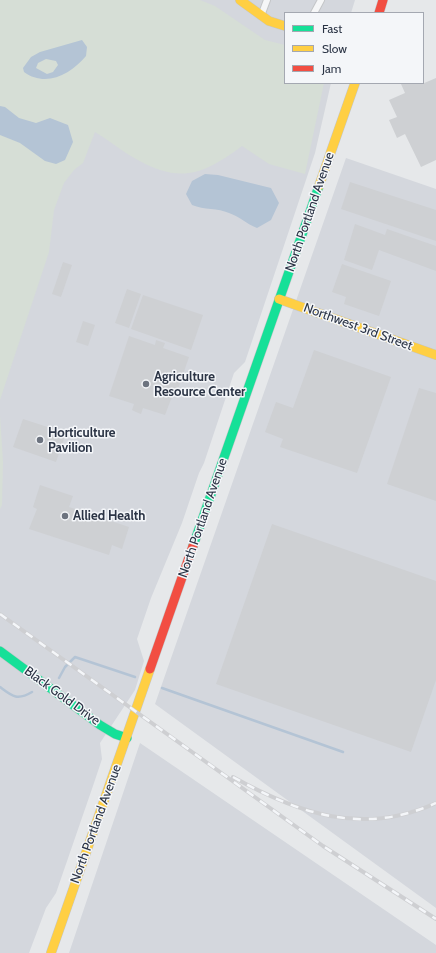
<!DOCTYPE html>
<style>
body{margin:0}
#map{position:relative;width:436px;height:953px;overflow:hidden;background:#e6e8ea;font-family:Cabin,sans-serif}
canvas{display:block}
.legend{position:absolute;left:284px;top:12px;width:140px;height:72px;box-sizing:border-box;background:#f4f6f9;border:1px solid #a4a8b1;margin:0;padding:5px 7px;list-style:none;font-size:12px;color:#2b3445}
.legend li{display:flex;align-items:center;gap:8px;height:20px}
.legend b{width:20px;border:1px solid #a4a8b1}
</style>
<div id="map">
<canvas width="436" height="953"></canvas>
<ul class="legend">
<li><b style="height:5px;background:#16e098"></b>Fast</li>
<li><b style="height:5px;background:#ffcf43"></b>Slow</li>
<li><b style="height:5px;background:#f24e42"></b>Jam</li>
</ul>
</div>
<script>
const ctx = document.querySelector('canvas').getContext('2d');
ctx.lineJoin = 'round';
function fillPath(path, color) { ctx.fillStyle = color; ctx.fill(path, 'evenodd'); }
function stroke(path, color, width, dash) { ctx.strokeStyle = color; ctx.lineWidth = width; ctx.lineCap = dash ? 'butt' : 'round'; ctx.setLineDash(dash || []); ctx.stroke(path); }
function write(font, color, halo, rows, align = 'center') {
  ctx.font = font + ' Cabin,sans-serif'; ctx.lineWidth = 3; ctx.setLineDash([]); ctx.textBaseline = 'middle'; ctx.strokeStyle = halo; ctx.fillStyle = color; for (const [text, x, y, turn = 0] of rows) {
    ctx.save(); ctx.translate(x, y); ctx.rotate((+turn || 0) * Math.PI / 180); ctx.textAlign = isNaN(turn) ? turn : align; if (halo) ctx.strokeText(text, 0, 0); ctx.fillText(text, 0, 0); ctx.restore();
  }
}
fillPath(new Path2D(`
 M 0,0 L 355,0 L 351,13 L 285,13 L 285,83 L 331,83 L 315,153 L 245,362 L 234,373 L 204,463 L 199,473 L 182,523 L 151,598 L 137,639 L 144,661 L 135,690 L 100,743 L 102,759 L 94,783 L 56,893 L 46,908 L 29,953 L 0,953 Z
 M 346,158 L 436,189 L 436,908 L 155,704 Z
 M 140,743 L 436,945 L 436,953 L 69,953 Z`), '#d4d7dd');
fillPath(new Path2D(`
 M 0,0 L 200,0 L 215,6 L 265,40 L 285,45 L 285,83 L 324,83 L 305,174 L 269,164 L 242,146 C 203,175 180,184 136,159 C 121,151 109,140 95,132 L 83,163 L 74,170 L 64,183 L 54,210 L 49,252 L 0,400 Z
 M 0,415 L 3,462 L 2,505 L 0,509 Z`), '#d6ded6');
fillPath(new Path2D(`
 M 82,40 L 87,47 L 86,56 C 71,74 46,88 24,72 L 23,68 L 31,57 L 40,52 ZM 46,59 L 56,61 L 58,65 L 53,72 L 47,74 L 36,68 L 38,63 Z
 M 0,106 L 5,107 L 19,118 L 36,123 L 50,118 L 68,125 L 73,142 L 65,160 L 56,164 L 45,161 L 20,143 L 0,135 Z
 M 205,174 L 218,175 L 271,188 L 279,203 L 271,220 L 257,228 C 246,224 241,217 229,213 C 218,208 204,210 192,205 L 186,194 L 192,181 Z`), '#b4c4d5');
stroke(new Path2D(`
 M 59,678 L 65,667 L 75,657 L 135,677
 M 0,687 C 12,696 17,701 32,692
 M 162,688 L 343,752`), '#b4c4d5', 2.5);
fillPath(new Path2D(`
 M 436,78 L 436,160 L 421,167 L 405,134 L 397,138 L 389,120 L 397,117 L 389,100 L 405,93 L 401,84 L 422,84 Z
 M 350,182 L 436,210 L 436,241 L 341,209 Z
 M 355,224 L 385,235 L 387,229 L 436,246 L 436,271 L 379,250 L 372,270 L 344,260 Z
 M 63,262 L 72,265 L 61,297 L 52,294 Z
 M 342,264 L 391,281 L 379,316 L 344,304 L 346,297 L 332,292 Z
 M 127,289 L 141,294 L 129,328 L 115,323 Z
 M 143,295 L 203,315 L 191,350 L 131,329 Z
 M 83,321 L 95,325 L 88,346 L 76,342 Z
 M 129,336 L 155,345 L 156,340 L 165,343 L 163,348 L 189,357 L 176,395 L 173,394 L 165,415 L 143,408 L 141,414 L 136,412 L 132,410 L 134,404 L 109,396 Z
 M 314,350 L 391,377 L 357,473 L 280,447 L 283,439 L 265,432 L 276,402 L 293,408 Z
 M 419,388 L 436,393 L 436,501 L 387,484 Z
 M 23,419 L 66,433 L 56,462 L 13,447 Z
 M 40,485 L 73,496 L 69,507 L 129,527 L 122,549 L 112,545 L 109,555 L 29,529 L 37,509 L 33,507 Z
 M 272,524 L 436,581 L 436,680 L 411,752 L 216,684 Z`), '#ced0d3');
const street = new Path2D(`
 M 314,13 L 321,0
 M 261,16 L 267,0`);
const fast = new Path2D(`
 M 193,546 L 319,186
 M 0,651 L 100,725 L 115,734 L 127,738`);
const slow = new Path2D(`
 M 240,0 L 269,21 L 285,26
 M 319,186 L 355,83
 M 279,299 L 436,355
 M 51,953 L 150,669`);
const jam = new Path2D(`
 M 379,13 L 383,0
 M 150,669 L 193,546`);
stroke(street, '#c4c6c8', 8);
stroke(fast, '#c4c6c8', 10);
stroke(slow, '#c4c6c8', 10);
stroke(jam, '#c4c6c8', 10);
stroke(street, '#f5f6f7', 6);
stroke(fast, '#16e098', 9);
stroke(slow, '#ffcf43', 9);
stroke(jam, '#f24e42', 9);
const rail = new Path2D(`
 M 0,614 L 323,846 L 436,919
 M 233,777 C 299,814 363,836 436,803`);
stroke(rail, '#cecfd2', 4);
stroke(rail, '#f4f6f9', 2.5, [8]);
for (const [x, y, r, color] of [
 [146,384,4,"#6c737f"],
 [40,440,4,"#6c737f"],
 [65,516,4,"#6c737f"]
]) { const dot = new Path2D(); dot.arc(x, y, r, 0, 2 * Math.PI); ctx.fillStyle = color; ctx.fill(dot); stroke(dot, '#f4f6f9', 1.5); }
write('13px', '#2b3445', '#f4f6f9', [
 ["North Portland Avenue",310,212,-71],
 ["Northwest 3rd Street",358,327,20],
 ["North Portland Avenue",203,518,-71],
 ["Black Gold Drive",62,696,36],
 ["North Portland Avenue",96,824,-70]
]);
write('bold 13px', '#2b3445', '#f4f6f9', [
 ["Agriculture",154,377],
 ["Resource Center",154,392],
 ["Horticulture",48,433],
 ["Pavilion",48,448],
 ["Allied Health",73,516]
], 'left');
</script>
